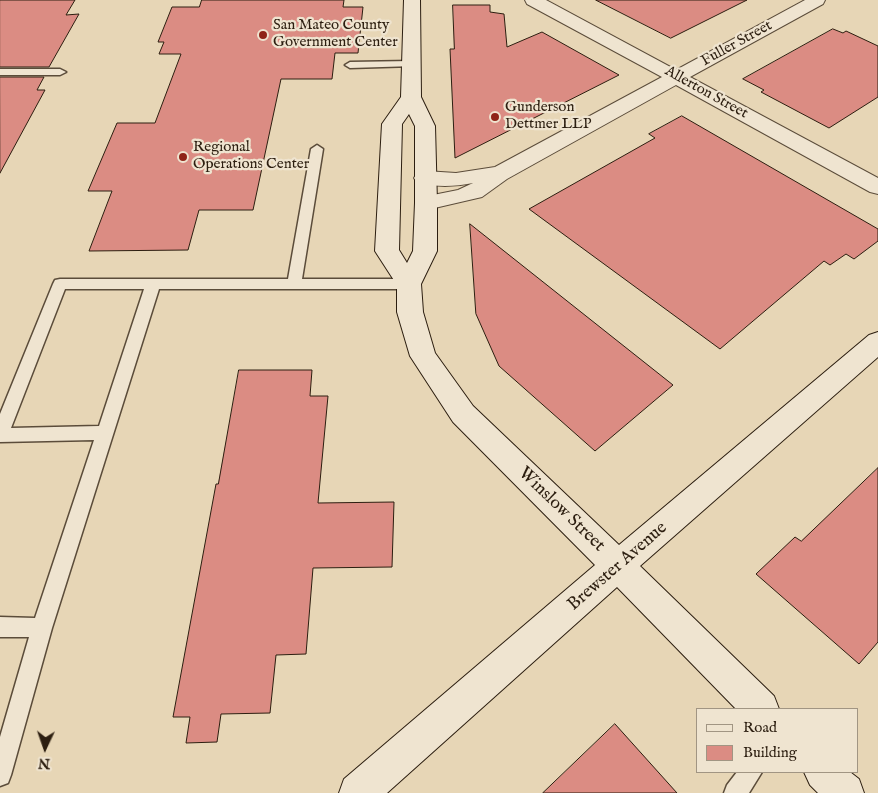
<!DOCTYPE html>
<style>
body{margin:0}
#map{position:relative;width:878px;height:793px;overflow:hidden;background:#e7d6b6;font-family:"IM FELL English",serif}
canvas{display:block}
.legend{position:absolute;left:696px;top:708px;width:162px;height:65px;box-sizing:border-box;background:#efe4d0;border:1px solid #a19583;margin:0;padding:6px 9px;list-style:none;font-size:15px;color:#2c1e10}
.legend li{display:flex;align-items:center;gap:10px;height:25px}
.legend b{width:25px;border:1px solid #a19583}
.north{position:absolute;left:20px;top:723px;width:50px;height:50px;-webkit-text-stroke:4px #efe4d0;paint-order:stroke;rotate:183deg;font-size:14px;font-weight:700;line-height:20px;text-align:center;color:#2c1e10}
.north::after{content:'';display:block;margin:auto;width:18px;height:22px;background:#2c1e10;clip-path:polygon(50% 0,100% 100%,50% 72%,0 100%)}
</style>
<div id="map">
<canvas width="878" height="793"></canvas>
<ul class="legend">
<li><b style="height:6px;background:#efe4d0"></b>Road</li>
<li><b style="height:14px;background:#db8c83"></b>Building</li>
</ul>
<div class="north">N</div>
</div>
<script>
const ctx = document.querySelector('canvas').getContext('2d');
ctx.lineJoin = 'round';
function fillPath(path, color) { ctx.fillStyle = color; ctx.fill(path, 'evenodd'); }
function stroke(path, color, width, dash) { ctx.strokeStyle = color; ctx.lineWidth = width; ctx.lineCap = dash ? 'butt' : 'round'; ctx.setLineDash(dash || []); ctx.stroke(path); }
function write(font, color, halo, rows, align = 'center') {
  ctx.font = font + ' "IM FELL English",serif'; ctx.lineWidth = 4.5; ctx.setLineDash([]); ctx.textBaseline = 'middle'; ctx.strokeStyle = halo; ctx.fillStyle = color; for (const [text, x, y, turn = 0] of rows) {
    ctx.save(); ctx.translate(x, y); ctx.rotate((+turn || 0) * Math.PI / 180); ctx.textAlign = isNaN(turn) ? turn : align; if (halo) ctx.strokeText(text, 0, 0); ctx.fillText(text, 0, 0); ctx.restore();
  }
}
const building = new Path2D(`
 M 0,0 L 75,0 L 66,15 L 79,14 L 49,67 L 0,67 Z
 M 202,0 L 344,0 L 343,7 L 363,7 L 358,53 L 335,53 L 332,79 L 281,79 L 253,210 L 199,210 L 188,250 L 89,251 L 112,191 L 88,191 L 117,123 L 155,123 L 181,54 L 159,54 L 164,42 L 158,42 L 172,7 L 199,7 Z
 M 596,0 L 747,0 L 671,38 Z
 M 453,5 L 490,5 L 490,12 L 504,14 L 507,47 L 542,32 L 619,75 L 455,158 L 450,49 L 454,49 Z
 M 833,29 L 843,33 L 846,31 L 878,46 L 878,97 L 829,128 L 761,92 L 764,90 L 743,79 Z
 M 0,77 L 44,77 L 37,90 L 45,90 L 0,173 Z
 M 682,116 L 878,229 L 878,241 L 854,259 L 846,254 L 830,265 L 824,261 L 720,349 L 529,209 L 655,138 L 649,134 Z
 M 470,224 L 673,385 L 595,451 L 499,366 L 476,314 Z
 M 239,370 L 312,370 L 310,396 L 328,396 L 318,503 L 394,502 L 392,567 L 313,568 L 306,654 L 276,655 L 270,713 L 221,714 L 217,742 L 186,743 L 190,717 L 173,717 L 216,484 L 218,484 Z
 M 878,468 L 878,642 L 859,664 L 756,574 L 795,537 L 801,541 Z
 M 615,724 L 677,793 L 543,793 Z`);
fillPath(building, '#db8c83');
stroke(building, '#2c1e10', 1);
const lane = new Path2D(`
 M 411,61 L 416,64 L 415,66 L 350,68 L 345,65 L 350,62 Z
 M 0,69 L 60,69 L 66,72 L 60,75 L 0,75 Z
 M 317,145 L 323,149 L 302,279 L 409,279 L 414,280 L 416,284 L 414,288 L 409,289 L 159,289 L 52,628 L 11,775 L 8,783 L 0,786 L 0,737 L 29,637 L 0,637 L 0,617 L 35,618 L 94,440 L 0,442 L 0,414 L 53,284 L 55,280 L 60,279 L 288,279 L 311,149 ZM 65,289 L 144,289 L 99,426 L 11,428 Z
 M 737,772 L 762,772 L 749,793 L 724,793 L 727,785 Z`);
const street = new Path2D(`
 M 525,0 L 546,0 L 676,70 L 805,0 L 825,0 L 823,4 L 690,77 L 878,178 L 878,194 L 870,192 L 676,85 L 507,179 L 482,197 L 426,210 L 418,208 L 415,203 L 418,198 L 458,190 L 473,183 C 454,187 436,187 417,183 L 414,178 L 417,173 L 425,171 L 456,173 L 495,167 L 662,77 L 527,4 Z`);
const secondary = new Path2D(`
 M 404,0 L 420,0 L 421,97 L 435,126 L 437,203 L 437,251 L 421,284 L 423,312 L 435,353 L 473,406 L 619,545 L 869,335 L 878,332 L 878,357 L 640,566 L 774,696 L 779,709 L 736,709 L 617,587 L 387,793 L 339,793 L 344,779 L 595,565 L 453,422 L 410,356 L 397,312 L 397,285 L 375,251 L 382,124 L 401,97 ZM 409,114 L 415,126 L 415,203 L 413,251 L 407,263 L 399,250 L 402,124 Z
 M 804,772 L 850,772 L 859,779 L 864,793 L 818,793 L 810,785 Z`);
stroke(lane, '#5b4c3a', 3);
stroke(street, '#5b4c3a', 2);
stroke(secondary, '#2c1e10', 2);
fillPath(lane, '#efe4d0');
fillPath(street, '#efe4d0');
fillPath(secondary, '#efe4d0');
for (const [x, y, r, color] of [
 [263,35,5,"#8f2418"],
 [495,117,5,"#8f2418"],
 [183,157,5,"#8f2418"]
]) { const dot = new Path2D(); dot.arc(x, y, r, 0, 2 * Math.PI); ctx.fillStyle = color; ctx.fill(dot); stroke(dot, '#efe4d0', 2); }
write('15px', '#2c1e10', '#efe4d0', [
 ["San Mateo County",273,26],
 ["Government Center",273,43],
 ["Gunderson",505,108],
 ["Dettmer LLP",505,125],
 ["Regional",193,148],
 ["Operations Center",193,165]
], 'left');
write('15px', '#2c1e10', '#efe4d0', [
 ["Fuller Street",737,44,-29],
 ["Allerton Street",706,93,29]
]);
write('18px', '#2c1e10', '#efe4d0', [
 ["Winslow Street",561,510,44],
 ["Brewster Avenue",618,567,-41]
]);
</script>
